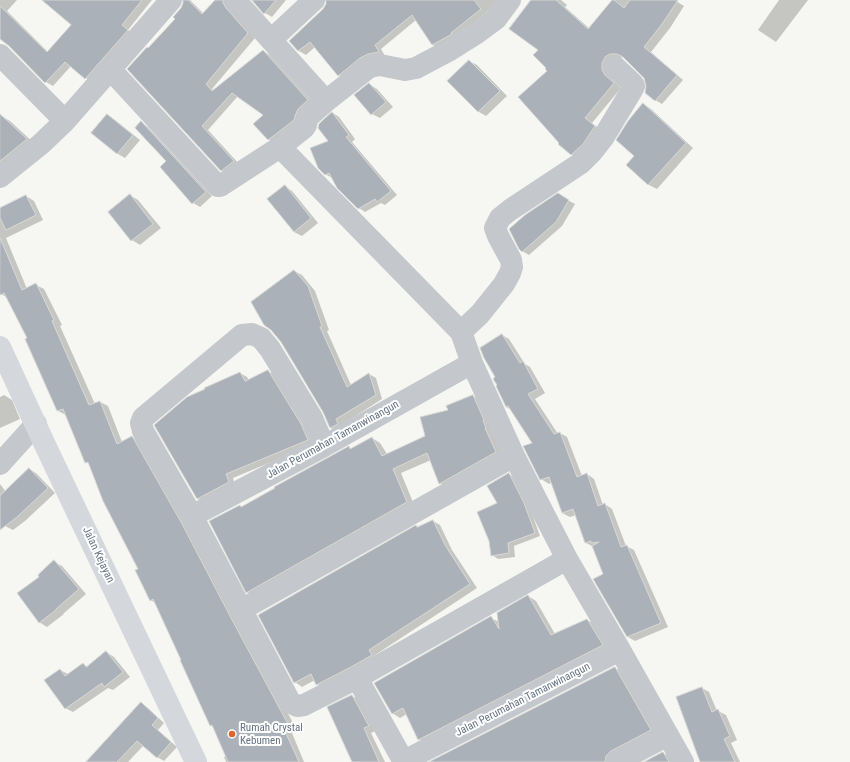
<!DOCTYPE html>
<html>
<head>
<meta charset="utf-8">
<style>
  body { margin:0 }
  canvas { display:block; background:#f6f6f3 }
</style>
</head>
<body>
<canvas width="850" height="762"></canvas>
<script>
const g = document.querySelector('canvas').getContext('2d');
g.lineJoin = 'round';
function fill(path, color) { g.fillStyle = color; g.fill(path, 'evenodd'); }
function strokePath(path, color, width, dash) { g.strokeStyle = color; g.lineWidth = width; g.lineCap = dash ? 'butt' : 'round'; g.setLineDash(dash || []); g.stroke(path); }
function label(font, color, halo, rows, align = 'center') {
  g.font = font + ' "Roboto Condensed",sans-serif'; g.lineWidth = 4; g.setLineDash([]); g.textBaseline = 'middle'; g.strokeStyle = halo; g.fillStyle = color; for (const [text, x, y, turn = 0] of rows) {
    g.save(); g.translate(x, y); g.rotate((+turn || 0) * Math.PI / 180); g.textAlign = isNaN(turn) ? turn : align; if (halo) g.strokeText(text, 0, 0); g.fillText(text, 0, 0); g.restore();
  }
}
fill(new Path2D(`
  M 0,0 L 17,0 L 7,11 L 48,52 L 73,25 L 44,0 L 152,0 L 128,30 L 134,35 L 93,82 L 86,78 L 71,66 L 53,86 L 46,82 L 10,45 L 0,38 Z
  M 184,0 L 190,0 L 204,14 L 217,0 L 230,0 L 255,38 L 212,89 L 214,91 L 263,51 L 270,55 L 314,104 L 275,143 L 268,139 L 264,115 L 238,96 L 208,130 L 240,165 L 228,174 L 221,170 L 148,49 L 176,19 L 181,9 Z
  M 253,0 L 286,0 L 272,17 L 265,13 Z
  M 327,0 L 500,0 L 486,13 L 440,49 L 433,45 L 416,20 L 381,49 L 385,56 L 346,79 L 339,75 L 315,47 L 306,55 L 299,51 L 290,41 L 323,10 L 327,4 Z
  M 533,0 L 561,0 L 567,5 L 565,7 L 590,29 L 613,0 L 674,0 L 684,6 L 670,28 L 651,52 L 683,80 L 662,104 L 655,100 L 648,86 L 645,78 L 625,57 L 618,58 L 609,75 L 613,80 L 621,88 L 592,123 L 602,131 L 579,158 L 571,154 L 560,143 L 549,71 L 539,50 Z
  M 779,0 L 808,0 L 776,42 L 758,30 Z
  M 469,61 L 477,65 L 507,96 L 486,116 L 479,112 L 449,81 Z
  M 369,84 L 377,89 L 393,107 L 380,118 L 372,114 Z
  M 643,104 L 651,109 L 693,148 L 657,189 L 649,185 L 627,165 L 636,156 Z
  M 333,113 L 339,117 L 355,139 L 352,142 L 397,195 L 385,205 L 381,203 L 365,212 L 359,208 L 332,178 L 325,174 Z
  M 107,115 L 115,120 L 140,140 L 125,158 L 118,154 L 92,133 Z
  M 1,116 L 10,121 L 35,144 L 0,173 L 0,117 Z
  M 141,123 L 148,127 L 212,196 L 200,207 L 193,203 L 168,161 Z
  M 285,186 L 292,191 L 318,223 L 302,236 L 294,232 Z
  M 558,195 L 575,204 L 562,226 L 529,255 L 522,251 Z
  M 26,196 L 34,201 L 43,220 L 6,238 L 27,289 L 36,285 L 44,289 L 62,325 L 60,326 L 95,404 L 100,402 L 108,406 L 122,442 L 132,437 L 140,442 L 297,730 L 292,733 L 304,762 L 226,762 L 224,757 L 227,756 L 214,728 L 210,725 L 182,660 L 155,603 L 151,600 L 139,569 L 91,466 L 86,462 L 66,415 L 58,411 L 28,339 L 8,298 L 1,294 L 0,292 L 0,209 Z
  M 131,196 L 138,200 L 161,228 L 140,245 L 132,240 L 110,212 Z
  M 294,271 L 302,275 L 315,291 L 329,330 L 327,331 L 351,385 L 369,374 L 376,378 L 382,399 L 343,424 L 338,432 L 331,428 Z
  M 502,335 L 509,339 L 525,364 L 530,367 L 545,393 L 535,399 L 558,434 L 560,433 L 567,437 L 582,476 L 587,474 L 594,479 L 603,505 L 605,504 L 612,509 L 626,546 L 634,550 L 668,627 L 635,641 L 628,637 L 595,580 L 604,575 L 594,547 L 586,543 L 576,515 L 570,517 L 562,513 L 552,482 L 549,484 L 541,479 L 533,444 L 512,410 L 506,407 L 496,378 Z
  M 268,371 L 275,375 L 314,444 L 233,478 L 235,486 L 205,503 L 198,499 L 240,373 L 247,377 L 249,380 Z
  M 4,395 L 12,400 L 20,419 L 0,428 L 0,397 Z
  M 473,396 L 481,401 L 504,457 L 449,488 L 440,483 L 431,460 L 401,473 L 415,507 L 256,597 L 247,592 L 239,506 L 242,507 L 349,447 L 352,449 L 372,438 L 380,443 L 387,454 L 426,436 L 449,410 Z
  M 30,469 L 37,474 L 55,493 L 25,521 L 13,530 L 5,526 L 0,519 L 0,484 L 6,492 Z
  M 509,474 L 515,478 L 530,508 L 540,536 L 514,546 L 515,557 L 498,559 L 492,555 Z
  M 433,521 L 440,525 L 452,550 L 477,588 L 325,688 L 317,684 L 315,680 L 302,687 L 295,682 L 416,527 L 418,528 Z
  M 54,562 L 62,566 L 86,594 L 63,614 L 64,614 L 47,627 L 39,622 L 41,577 Z
  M 528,596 L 536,601 L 555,634 L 587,620 L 595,624 L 610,649 L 427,743 L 419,739 L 407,714 L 400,718 L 392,713 L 491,618 L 499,622 Z
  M 106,652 L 114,657 L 130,677 L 113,690 L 108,688 L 73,712 L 65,708 L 60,670 L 68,674 L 83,664 L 88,667 Z
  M 615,668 L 623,672 L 658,734 L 613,762 L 432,762 Z
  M 702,688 L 709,692 L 717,711 L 718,711 L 726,715 L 737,740 L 731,743 L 740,762 L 701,762 Z
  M 352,696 L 360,700 L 377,730 L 371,733 L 385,762 L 353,762 Z
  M 141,704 L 148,708 L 164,723 L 158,730 L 177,747 L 164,761 L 157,757 L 144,745 L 128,762 L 101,762 Z
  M 663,753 L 671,757 L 673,762 L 646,762 Z`), '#0003');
const building = new Path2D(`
  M 42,0 L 142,0 L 122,25 L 128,30 L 85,79 L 65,62 L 45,83 L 9,46 L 0,39 L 0,6 L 47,52 L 71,25 Z
  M 183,0 L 188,0 L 202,14 L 215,0 L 223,0 L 223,3 L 226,8 L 248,33 L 206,84 L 212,91 L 263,50 L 308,100 L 298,109 L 295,116 L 294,120 L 268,140 L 253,124 L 263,115 L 232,93 L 202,126 L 234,161 L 221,171 L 127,69 L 147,47 L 148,48 L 175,19 L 173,17 L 181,8 L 183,3 Z
  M 252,0 L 276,0 L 264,14 Z
  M 326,0 L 474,0 L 481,9 L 451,33 L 452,34 L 432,45 L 412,15 L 375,45 L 379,52 L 368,54 L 360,58 L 338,76 L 310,42 L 298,51 L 289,41 L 323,9 L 326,4 Z
  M 531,0 L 556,0 L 588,29 L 612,0 L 614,0 L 624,8 L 630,0 L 678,0 L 662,24 L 644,47 L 677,75 L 655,101 L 645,93 L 646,86 L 644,78 L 623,57 L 617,54 L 610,54 L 605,57 L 602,63 L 602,70 L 605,75 L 614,83 L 585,118 L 595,126 L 583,144 L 571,155 L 558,144 L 559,143 L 518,97 L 547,71 L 545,69 L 546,68 L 533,55 L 538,50 L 509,29 Z
  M 469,60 L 500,91 L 478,112 L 447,81 Z
  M 369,83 L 386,102 L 371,115 L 354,95 Z
  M 643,103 L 686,143 L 648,185 L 626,165 L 634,156 L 616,140 L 628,121 Z
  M 332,112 L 349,135 L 346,137 L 391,191 L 377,202 L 375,199 L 358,209 L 337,188 L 329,173 L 325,175 L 318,168 L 310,148 L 328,141 L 318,128 L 319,124 Z
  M 0,114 L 27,139 L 0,161 Z
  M 107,114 L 133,135 L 117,154 L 91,133 Z
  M 141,121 L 206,192 L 192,204 L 160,167 L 166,161 L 135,128 Z
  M 285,185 L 311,218 L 294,232 L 267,199 Z
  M 558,193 L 569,200 L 556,222 L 522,252 L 519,249 L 509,229 L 525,215 Z
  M 130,194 L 153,224 L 131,241 L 108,212 Z
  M 26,195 L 36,215 L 6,230 L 0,218 L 0,208 Z
  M 0,238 L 22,290 L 36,283 L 54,320 L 52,321 L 89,405 L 100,401 L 117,444 L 132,436 L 181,522 L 230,616 L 289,726 L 284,729 L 299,762 L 228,762 L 212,725 L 210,726 L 180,660 L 181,660 L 153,599 L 150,601 L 135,570 L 138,569 L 103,501 L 88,462 L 85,463 L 63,409 L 57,411 L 25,339 L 27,338 L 4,293 L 0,295 Z
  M 294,270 L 308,286 L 322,326 L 320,327 L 347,387 L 369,373 L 376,395 L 336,419 L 338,424 L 330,428 L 323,412 L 281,342 L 271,330 L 264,325 L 251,302 Z
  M 502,334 L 520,363 L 523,361 L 538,389 L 528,394 L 554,434 L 560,432 L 577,477 L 587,473 L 598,506 L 605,503 L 621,547 L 627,545 L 661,623 L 627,637 L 593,579 L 603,574 L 592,546 L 599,542 L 591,543 L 591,541 L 585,543 L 573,509 L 562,513 L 549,477 L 540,480 L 523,446 L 532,443 L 508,406 L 506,407 L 496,386 L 497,385 L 493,379 L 495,377 L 484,358 L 480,348 Z
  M 268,370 L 301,424 L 308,440 L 226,474 L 229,482 L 197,499 L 154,425 L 187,397 L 205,389 L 204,388 L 240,372 L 245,381 Z
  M 473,395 L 484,420 L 483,420 L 486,428 L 485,428 L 496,452 L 439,484 L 427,453 L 393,469 L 407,502 L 246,593 L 209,521 L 240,505 L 241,507 L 275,488 L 274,487 L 349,446 L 350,449 L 372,437 L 382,456 L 425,436 L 420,417 L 448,410 L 446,406 Z
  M 29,468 L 48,488 L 17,517 L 0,530 L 0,496 Z
  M 509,473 L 524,503 L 535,533 L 508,543 L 509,553 L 491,556 L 489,541 L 477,512 L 497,503 L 487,486 Z
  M 433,520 L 445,545 L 470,584 L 369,650 L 372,655 L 351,667 L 316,685 L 311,674 L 294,683 L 258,615 L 416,525 L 417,527 Z
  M 54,560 L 79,589 L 56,609 L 56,610 L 39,623 L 17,593 L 39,577 L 38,575 Z
  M 528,595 L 551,635 L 587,619 L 603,645 L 418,740 L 403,708 L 392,714 L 374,683 L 491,616 L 499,629 L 497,613 Z
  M 106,651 L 123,672 L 104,687 L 102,683 L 65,709 L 44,680 L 60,669 L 65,676 L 83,663 L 86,667 Z
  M 615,667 L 651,730 L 611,751 L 606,756 L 605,762 L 429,762 Z
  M 702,687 L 712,712 L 718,709 L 730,736 L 724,739 L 735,762 L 700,762 L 676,697 Z
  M 352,695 L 369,726 L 364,728 L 379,762 L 352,762 L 327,707 Z
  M 141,702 L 158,718 L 152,725 L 171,742 L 157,758 L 137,741 L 117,762 L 86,762 Z
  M 663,752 L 669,762 L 644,762 Z`);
fill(building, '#abb1b8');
strokePath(building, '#d8d8d6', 1);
strokePath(new Path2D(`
  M 235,0 L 326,101
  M 271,40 L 314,0
  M 0,55 L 65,121
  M 110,69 L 216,184 L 218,186 L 220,186 L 280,147 L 304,128 L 306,125 L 307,118 L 326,101 L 368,68 L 373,66 L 380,65 L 405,70 L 416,68 L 450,50 L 477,33 L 496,19 L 510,0
  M 280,147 L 461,332 L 472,363 L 514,456 L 567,559 L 620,650 L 683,762
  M 0,177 L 41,144 L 65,121 L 171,0
  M 461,332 L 480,314 L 504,284 L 510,273 L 512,267 L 511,260 L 498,236 L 495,228 L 500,218 L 510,210 L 581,163 L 592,152 L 603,138 L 632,90 L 634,86 L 633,84 L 614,66
  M 324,446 L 312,418 L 270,349 L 261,338 L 252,334 L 242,335 L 143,418 L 141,423 L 143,431 L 192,516 L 290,702 L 297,706 L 304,705 L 357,678 L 404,762
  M 0,464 L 36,424
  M 192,516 L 324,446 L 472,363
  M 241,610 L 514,456
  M 357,678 L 567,559
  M 404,761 L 620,650
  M 617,762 L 668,735`), '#c4c7cb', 22);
strokePath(new Path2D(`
  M 0,347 L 46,447 L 196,762`), '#d4d8dc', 22);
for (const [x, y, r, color] of [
  [232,734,4,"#de662c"]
]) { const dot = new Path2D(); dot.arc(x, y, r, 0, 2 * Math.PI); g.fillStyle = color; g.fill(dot); strokePath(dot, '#fff', 1.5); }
label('11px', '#667383', '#fff', [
  ["Jalan Perumahan Tamanwinangun",333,440,-29],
  ["Jalan Kejayan",98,555,65],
  ["Jalan Perumahan Tamanwinangun",523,700,-27]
]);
label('11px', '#667383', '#fff', [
  ["Rumah Crystal",240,728],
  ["Kebumen",240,741]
], 'left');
</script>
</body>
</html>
